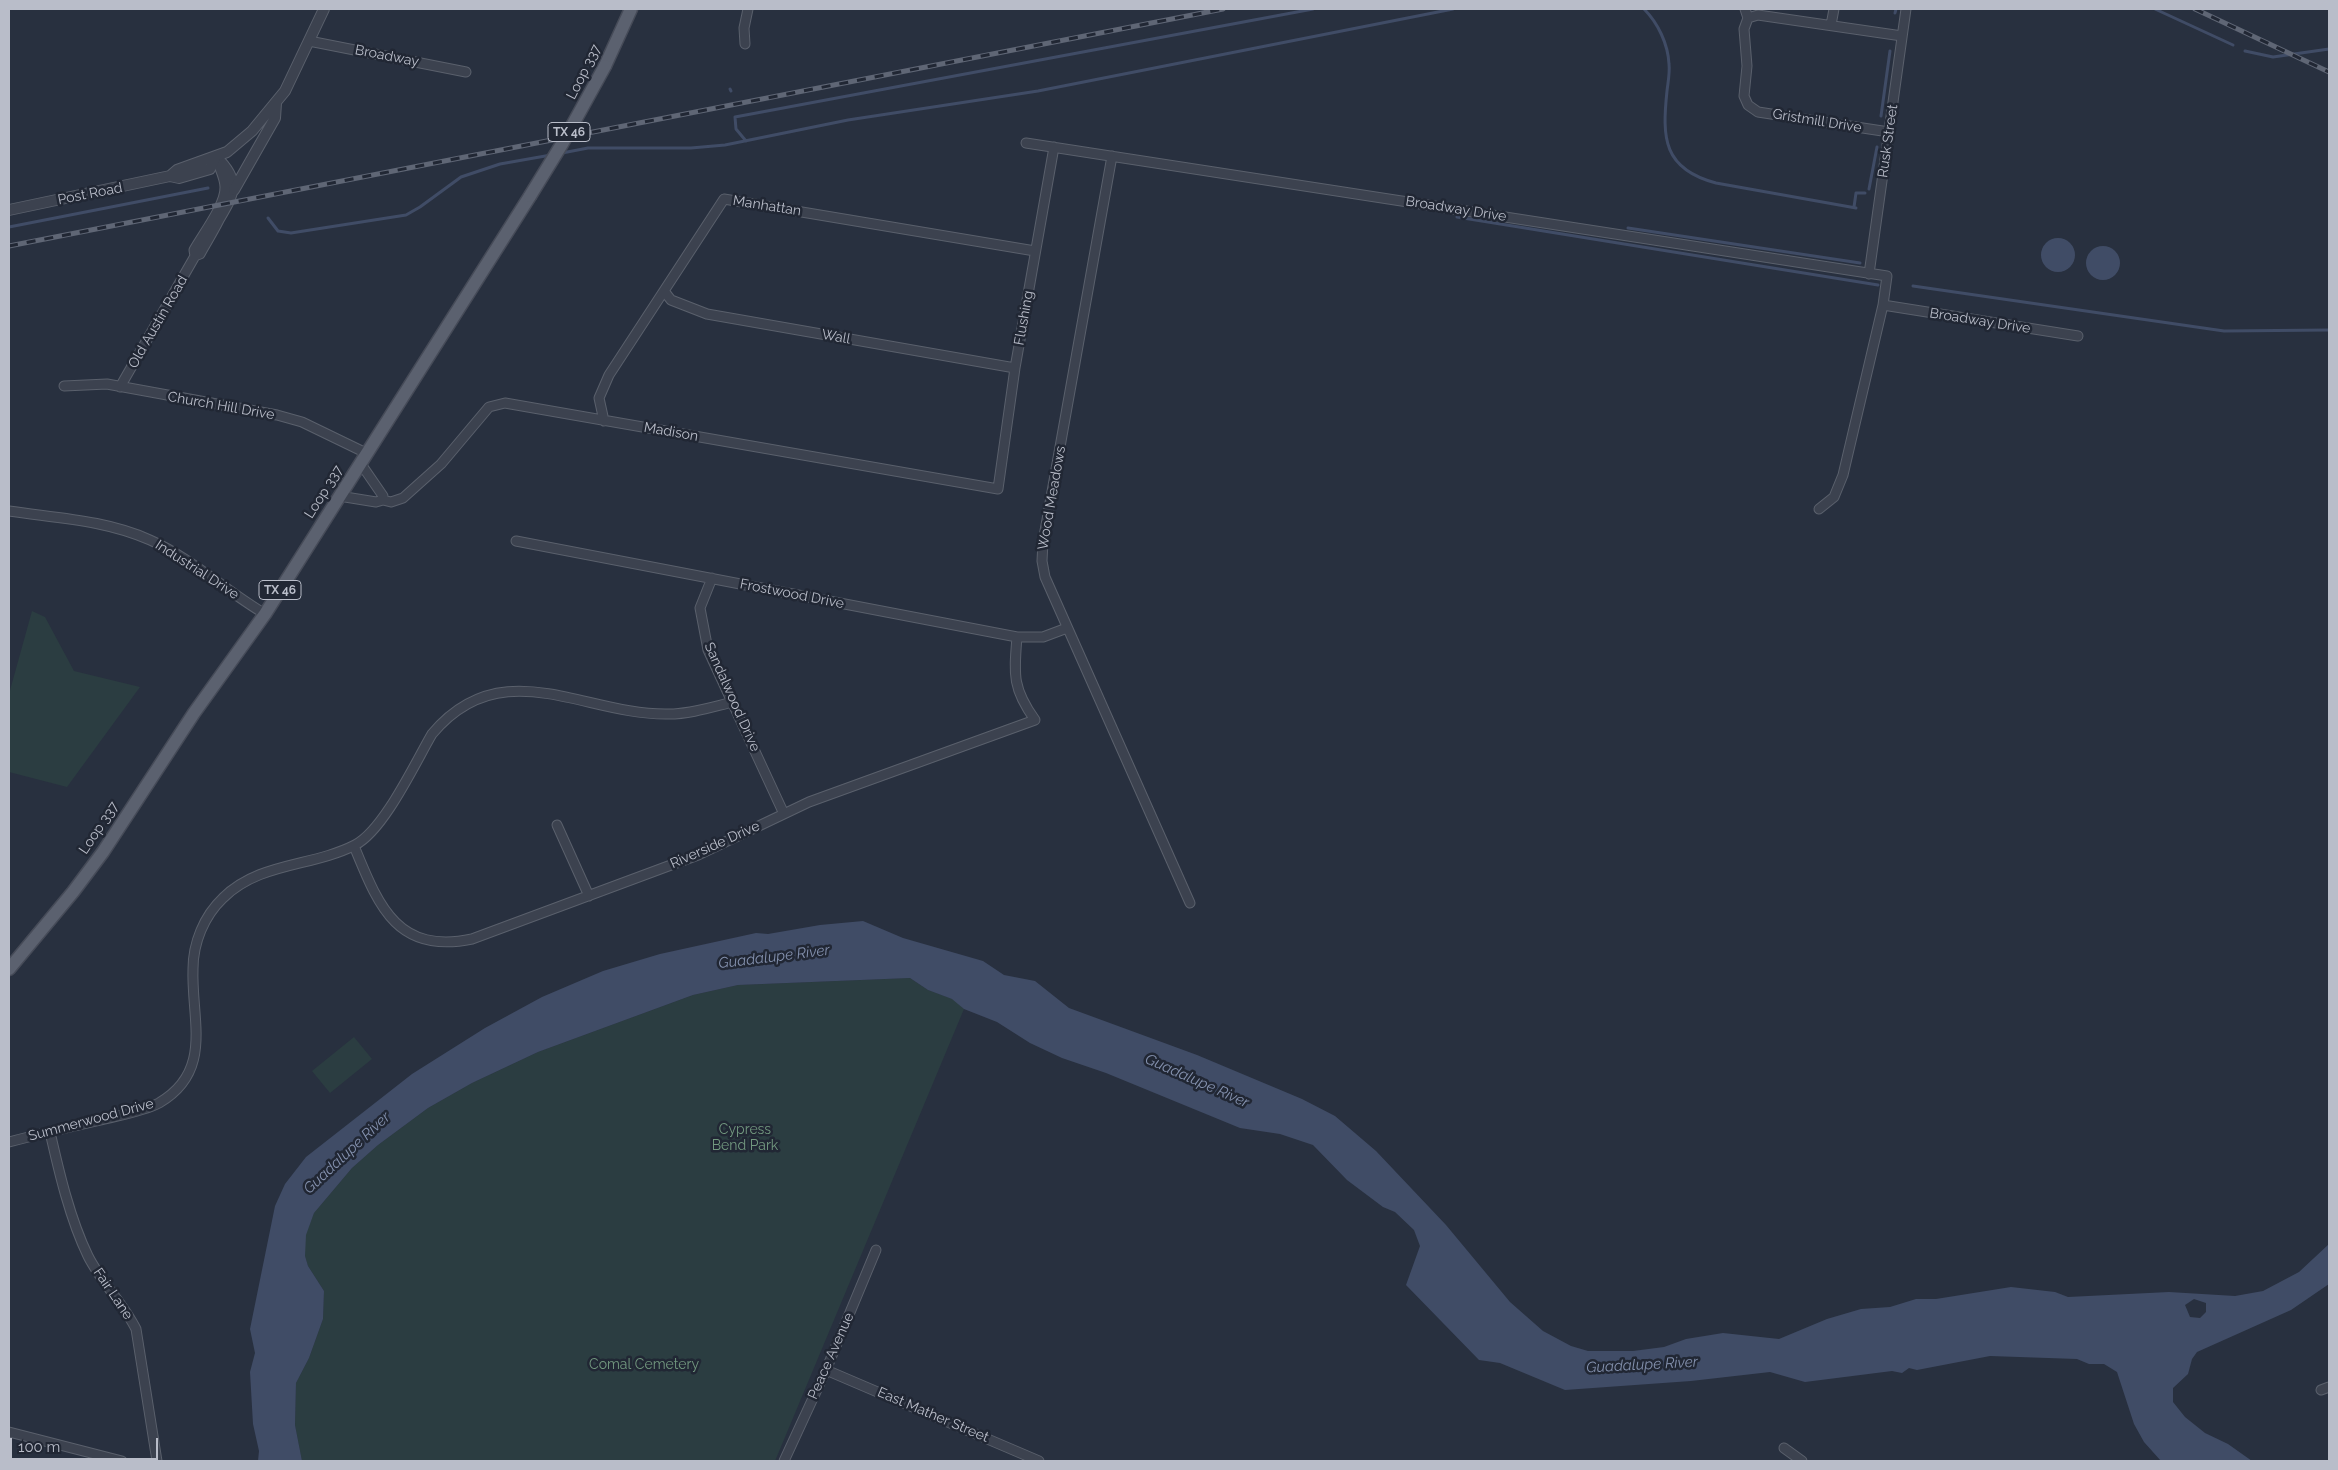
<!DOCTYPE html>
<html>
<head>
<meta charset="utf-8">
<style>
  body { margin:0 }
  #map { position:relative; width:2338px; height:1470px; overflow:hidden; background:#28303f; font-family:Raleway,sans-serif }
  canvas { display:block }
  .frame { position:absolute; inset:0; border:10px solid #b9bdc9; pointer-events:none }
  .scale { position:absolute; left:10px; top:1438px; width:148px; height:22px; box-sizing:border-box; border:2px solid #b9bdc9; border-top:0; padding-left:6px; font-size:15px; line-height:18px; white-space:nowrap; color:#b9bdc9; -webkit-text-stroke:4px #212734; paint-order:stroke }
</style>
</head>
<body>
<div id="map">
<canvas width="2338" height="1470"></canvas>
<div class="frame"></div>
<div class="scale">100 m</div>
</div>
<script>
const g = document.querySelector('canvas').getContext('2d');
g.lineJoin = 'round';
function fill(path, color) { g.fillStyle = color; g.fill(path, 'evenodd'); }
function strokePath(path, color, width, dash) { g.strokeStyle = color; g.lineWidth = width; g.lineCap = dash ? 'butt' : 'round'; g.setLineDash(dash || []); g.stroke(path); }
function label(font, color, halo, rows, align = 'center') {
  g.font = font + ' Raleway,sans-serif'; g.lineWidth = 5; g.setLineDash([]); g.textBaseline = 'middle'; g.strokeStyle = halo; g.fillStyle = color; for (const [text, x, y, turn = 0] of rows) {
    g.save(); g.translate(x, y); g.rotate((+turn || 0) * Math.PI / 180); g.textAlign = isNaN(turn) ? turn : align; if (halo) g.strokeText(text, 0, 0); g.fillText(text, 0, 0); g.restore();
  }
}
fill(new Path2D(`
  M 32,611 L 45,617 L 74,671 L 140,687 L 67,787 L 9,772 L 9,694 Z
  M 910,978 L 928,990 L 955,1000 L 964,1009 L 775,1461 L 302,1461 L 295,1425 L 296,1383 L 309,1358 L 323,1319 L 324,1291 L 308,1266 L 305,1257 L 305,1235 L 314,1213 L 352,1168 L 378,1145 L 428,1108 L 472,1083 L 538,1052 L 693,995 L 738,985 Z
  M 354,1037 L 372,1059 L 330,1093 L 312,1071 Z`), '#2b3d41');
fill(new Path2D(`
  M2041 255a17 17 0 1 1 34 0a17 17 0 1 1-34 0Z
  M2086 263a17 17 0 1 1 34 0a17 17 0 1 1-34 0Z
  M 863,921 L 903,938 L 983,961 L 1004,975 L 1035,981 L 1069,1008 L 1197,1055 L 1302,1099 L 1335,1116 L 1376,1151 L 1446,1225 L 1510,1302 L 1543,1331 L 1571,1346 L 1588,1351 L 1633,1351 L 1664,1347 L 1686,1339 L 1723,1333 L 1779,1339 L 1827,1319 L 1861,1309 L 1890,1307 L 1916,1299 L 1936,1299 L 2011,1287 L 2055,1292 L 2068,1297 L 2169,1292 L 2235,1296 L 2263,1291 L 2299,1272 L 2329,1244 L 2329,1284 L 2291,1310 L 2197,1352 L 2192,1359 L 2188,1374 L 2173,1388 L 2173,1402 L 2185,1417 L 2205,1433 L 2228,1444 L 2252,1461 L 2161,1461 L 2144,1442 L 2134,1424 L 2117,1372 L 2104,1364 L 2089,1364 L 2077,1359 L 1990,1356 L 1917,1370 L 1909,1368 L 1902,1373 L 1892,1371 L 1805,1382 L 1770,1372 L 1691,1381 L 1565,1390 L 1500,1363 L 1479,1360 L 1406,1285 L 1420,1246 L 1414,1230 L 1395,1212 L 1383,1207 L 1347,1180 L 1313,1145 L 1280,1134 L 1240,1128 L 1106,1073 L 1062,1058 L 1030,1043 L 997,1022 L 964,1009 L 952,999 L 928,990 L 910,978 L 738,985 L 693,995 L 538,1052 L 472,1083 L 428,1108 L 378,1145 L 352,1168 L 314,1213 L 306,1235 L 305,1256 L 308,1266 L 324,1291 L 323,1319 L 309,1358 L 296,1383 L 295,1425 L 302,1461 L 258,1461 L 259,1451 L 253,1424 L 250,1372 L 255,1353 L 250,1329 L 275,1206 L 285,1184 L 306,1157 L 412,1074 L 485,1028 L 542,997 L 603,971 L 660,954 L 756,933 L 768,934 L 820,925 ZM 2194,1299 L 2206,1303 L 2206,1312 L 2200,1318 L 2190,1317 L 2185,1305 Z`), '#404c66');
strokePath(new Path2D(`
  M 1644,9 C 1658,23 1668,44 1669,64 C 1670,73 1668,82 1667,91 C 1662,138 1663,169 1716,183 L 1856,208
  M 2155,9 L 2233,45
  M 1895,13 L 1896,9
  M 2245,51 L 2273,57 L 2329,49
  M 730,89 L 731,91
  M 1881,116 L 1890,51
  M 746,141 L 736,129 L 735,117 L 1313,9
  M 562,153 L 588,148 L 691,148 L 725,145 L 848,120 L 1038,91 L 1453,9
  M 1869,189 L 1877,147
  M 1854,207 L 1856,193 L 1865,193
  M 1457,217 L 1878,285
  M 268,218 L 278,231 L 291,233 L 406,215 L 420,207 L 461,177 L 500,164 L 551,155
  M 9,227 L 208,188
  M 1628,228 L 1860,263
  M 1913,286 L 2224,331 L 2329,330`), '#404c66', 3);
const minor = new Path2D(`
  M 1745,9 L 1748,18 L 1744,29 L 1747,66 L 1744,96 L 1748,105 L 1758,112 L 1889,132
  M 1748,18 L 1758,15 L 1902,36
  M 1831,25 L 1834,9
  M 309,41 L 466,72
  M 745,44 L 744,28 L 748,9
  M 1026,143 L 1887,276 L 1883,305 L 1843,475 L 1834,497 L 1819,509
  M 1112,156 L 1043,542 L 1042,561 L 1045,577 L 1190,903
  M 195,256 L 194,250 C 203,234 226,204 225,187 C 225,177 218,166 216,156
  M 1869,274 L 1906,9
  M 664,291 L 671,300 L 707,314 L 1015,368
  M 1883,305 L 2078,336
  M 64,386 L 107,384 L 277,415 L 302,422 L 366,453
  M 120,387 L 195,256 L 200,254 C 206,243 213,232 219,220 C 235,193 242,181 216,156
  M 604,421 L 599,398 L 609,375 L 724,199 L 1035,251
  M 361,464 L 383,496 L 383,500
  M 339,496 L 376,502 L 383,500 L 391,502 L 403,498 L 441,464 L 489,407 L 505,403 L 998,489 L 1015,368 L 1054,147
  M 9,511 C 56,518 106,520 150,540 C 191,558 226,591 265,614
  M 516,541 L 1017,637 L 1043,637 L 1067,628
  M 712,578 L 700,608 L 708,650 L 784,814
  M 557,825 L 589,896
  M 354,846 C 378,904 396,955 472,939 L 698,855 L 809,802 L 1035,720 C 1012,688 1014,674 1017,637
  M 50,1132 C 59,1172 70,1219 88,1256 C 101,1282 123,1303 136,1329 L 157,1461
  M 9,1142 C 39,1134 70,1127 101,1120 C 120,1115 142,1112 159,1103 C 214,1071 191,1019 193,969 C 193,943 204,916 223,898 C 259,862 312,867 355,845 C 384,830 415,763 432,734 C 502,650 585,716 669,714 C 690,714 712,707 733,702
  M 826,1370 L 1039,1461
  M 2321,1390 L 2329,1387
  M 9,1432 L 122,1461
  M 1784,1448 L 1802,1461
  M 784,1461 L 826,1370 L 876,1250`);
const tertiary = new Path2D(`
  M 170,176 L 177,170 L 227,152 L 252,131 L 285,91 L 324,9
  M 234,190 L 275,118 L 276,103
  M 9,210 L 170,176 L 179,178 L 210,169 L 216,156`);
const primary = new Path2D(`
  M 605,66 L 631,9
  M 9,969 L 73,892 L 103,852 L 194,713 L 265,614 L 530,196`);
strokePath(minor, '#5a606c', 11);
strokePath(tertiary, '#5a606c', 12);
strokePath(primary, '#464b58', 15);
strokePath(minor, '#3c424f', 9);
strokePath(tertiary, '#3c424f', 10);
strokePath(primary, '#5b616f', 12);
const rail = new Path2D(`
  M 2195,9 L 2329,72
  M 9,246 L 1223,9`);
strokePath(rail, '#5f6675', 5);
strokePath(rail, '#212734', 3, [9]);
const primaryBridge = new Path2D(`
  M 530,196 L 562,144 L 605,66`);
strokePath(primaryBridge, '#464b58', 15, []);
strokePath(primaryBridge, '#5b616f', 12);
for (const [x, y, w] of [
  [569,132,42],
  [280,590,42]
]) { const box = new Path2D(); box.roundRect(x - w / 2, y - 9.5, w, 19, 4); g.fillStyle = '#212734'; g.fill(box); strokePath(box, '#b9bdc9', 1); }
label('bold 12px', '#b9bdc9', null, [
  ["TX 46",569,132],
  ["TX 46",280,590]
]);
label('14px', '#b9bdc9', '#212734', [
  ["Broadway",387,56,11],
  ["Loop 337",584,72,-63],
  ["Gristmill Drive",1817,121,9],
  ["Rusk Street",1888,141,-82],
  ["Post Road",90,194,-11],
  ["Manhattan",767,206,9],
  ["Broadway Drive",1456,209,9],
  ["Flushing",1024,318,-80],
  ["Broadway Drive",1980,321,9],
  ["Old Austin Road",158,322,-60],
  ["Wall",836,337,10],
  ["Church Hill Drive",221,406,10],
  ["Madison",671,432,10],
  ["Loop 337",324,492,-58],
  ["Wood Meadows",1052,498,-80],
  ["Industrial Drive",197,570,33],
  ["Frostwood Drive",792,594,11],
  ["Sandalwood Drive",732,697,66],
  ["Loop 337",99,828,-56],
  ["Riverside Drive",715,845,-24],
  ["Summerwood Drive",91,1120,-15],
  ["Fair Lane",113,1294,56],
  ["Peace Avenue",831,1356,-66],
  ["East Mather Street",933,1415,23]
]);
label('14px', '#72987f', '#212734', [
  ["Cypress",745,1130],
  ["Bend Park",745,1146],
  ["Comal Cemetery",644,1365]
]);
label('italic 15px', '#8491ae', '#212734', [
  ["Guadalupe River",774,957,-7],
  ["Guadalupe River",1197,1081,24],
  ["Guadalupe River",347,1153,-43],
  ["Guadalupe River",1642,1365,-3]
]);
</script>
</body>
</html>
